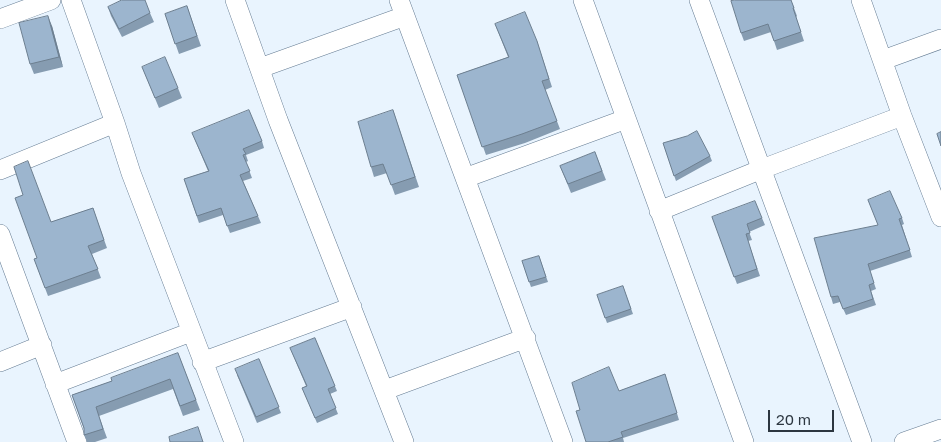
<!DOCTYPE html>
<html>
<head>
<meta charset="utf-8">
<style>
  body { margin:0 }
  #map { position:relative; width:941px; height:442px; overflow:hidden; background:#e9f4fe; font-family:"Golos Text",sans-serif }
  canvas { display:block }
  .scale { position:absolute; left:768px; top:410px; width:66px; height:22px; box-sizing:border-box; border:2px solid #2c3640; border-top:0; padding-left:6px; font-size:15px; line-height:18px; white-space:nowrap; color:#2c3640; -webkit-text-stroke:4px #e9f4fe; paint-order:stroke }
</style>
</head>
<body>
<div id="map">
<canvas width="941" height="442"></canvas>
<div class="scale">20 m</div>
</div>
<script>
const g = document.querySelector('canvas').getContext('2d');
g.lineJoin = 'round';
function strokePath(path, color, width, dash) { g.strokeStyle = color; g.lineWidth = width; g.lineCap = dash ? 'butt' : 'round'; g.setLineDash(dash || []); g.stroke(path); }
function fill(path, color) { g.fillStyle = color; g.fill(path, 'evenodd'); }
const street = new Path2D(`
  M 71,0 L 115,123 L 131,173 L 234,442
  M 235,0 L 278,120 L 404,442
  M 399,0 L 563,442
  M 583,0 L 744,442
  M 699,0 L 862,442
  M 861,0 L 902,116 L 941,217
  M 0,19 L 51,0
  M 883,60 L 941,39
  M 260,68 L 405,16
  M 0,170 L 115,123
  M 465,178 L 626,119
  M 659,211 L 762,169 L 902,116
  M 0,234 L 77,442
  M 0,362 L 42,345
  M 202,362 L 352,307
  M 55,384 L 191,332
  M 385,390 L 526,338
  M 904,442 L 941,429`);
strokePath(street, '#657c93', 20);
strokePath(street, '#fff', 19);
fill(new Path2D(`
  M 791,0 L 797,16 L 796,17 L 804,41 L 777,50 L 771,32 L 744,41 L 741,33 Z
  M 187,6 L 201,46 L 179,54 L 165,14 Z
  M 108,7 L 150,13 L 154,22 L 122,37 L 111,16 Z
  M 495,24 L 537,41 L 552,87 L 545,90 L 560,129 L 525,143 L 486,155 L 457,75 L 508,57 Z
  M 52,26 L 63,67 L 34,74 L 30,64 Z
  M 142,67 L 178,88 L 182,98 L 159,108 Z
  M 393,110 L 419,187 L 395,195 L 387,173 L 374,177 L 371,167 Z
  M 192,133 L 262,141 L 264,148 L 246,155 L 248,161 L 246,162 L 252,178 L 243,181 L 261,223 L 230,233 L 223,215 L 199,223 L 184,179 L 208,171 Z
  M 663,143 L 710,156 L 712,161 L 676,181 Z
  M 595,152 L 606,180 L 571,193 L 560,166 Z
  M 23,195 L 51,222 L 93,208 L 107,248 L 92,254 L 101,278 L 48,296 L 34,259 L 37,258 Z
  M 868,200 L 902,218 L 904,224 L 902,225 L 912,257 L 870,271 L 876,289 L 871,291 L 876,305 L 846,315 L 840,302 L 833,304 L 831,297 L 878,225 Z
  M 712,217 L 762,218 L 765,225 L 749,232 L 752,240 L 748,241 L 760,276 L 737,284 Z
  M 539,256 L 548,282 L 531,287 L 522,261 Z
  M 623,286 L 633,314 L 607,323 L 597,295 Z
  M 315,338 L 337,391 L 330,394 L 338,414 L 317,423 L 302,388 L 306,386 L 290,348 Z
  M 178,353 L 200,410 L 183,416 L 173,389 L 99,416 L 107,438 L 95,442 L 87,442 L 84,435 L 84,429 L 72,395 L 112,381 Z
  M 259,359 L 281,413 L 257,423 L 237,375 Z
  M 665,374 L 679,420 L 623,438 L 624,442 L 586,442 L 619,391 Z`), '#869cb1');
fill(new Path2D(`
  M 48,16 L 52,26 L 63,67 L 59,57 Z`), '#6d7f90');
const building = new Path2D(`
  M 122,0 L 145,0 L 150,13 L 119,29 L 108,7 Z
  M 735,0 L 791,0 L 794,8 L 793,8 L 801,32 L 774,41 L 768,24 L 741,33 L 731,1 Z
  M 187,6 L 197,36 L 175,44 L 165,14 Z
  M 525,12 L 537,41 L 549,79 L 542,81 L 557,121 L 522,134 L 482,147 L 457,75 L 509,57 L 495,24 Z
  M 48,16 L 59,57 L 30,64 L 19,23 Z
  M 165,57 L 178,88 L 155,98 L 142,67 Z
  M 249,110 L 262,141 L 243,149 L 246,154 L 243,155 L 250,171 L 240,175 L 258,216 L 227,226 L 221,208 L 197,216 L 184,179 L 209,171 L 192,133 Z
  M 393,110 L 415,177 L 391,185 L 383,164 L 371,167 L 358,122 Z
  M 697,131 L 710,156 L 674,176 L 663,143 L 687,136 Z
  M 941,132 L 941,146 L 937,134 Z
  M 595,152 L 602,171 L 568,184 L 560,166 Z
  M 28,161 L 51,222 L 93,208 L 104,240 L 88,246 L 98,269 L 45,288 L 34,259 L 37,258 L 15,198 L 23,195 L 14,167 Z
  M 890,191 L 902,218 L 899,219 L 910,250 L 868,264 L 874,283 L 869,285 L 873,299 L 843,309 L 838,296 L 831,297 L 814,238 L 878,225 L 868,200 Z
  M 755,201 L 762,218 L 747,224 L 750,233 L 746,234 L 757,269 L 734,277 L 712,217 Z
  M 539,256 L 546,277 L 529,282 L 522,261 Z
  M 623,286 L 631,309 L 605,318 L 597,295 Z
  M 315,338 L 335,386 L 328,389 L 336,408 L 315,418 L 302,388 L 307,386 L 290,348 Z
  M 178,353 L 196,400 L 180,406 L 170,379 L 96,407 L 103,429 L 84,435 L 84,428 L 72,395 L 112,381 L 111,378 Z
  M 259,359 L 279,407 L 256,417 L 235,369 Z
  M 609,367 L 619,391 L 665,374 L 677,413 L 621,432 L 623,437 L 608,442 L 586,442 L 576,411 L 580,410 L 572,383 Z
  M 198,427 L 203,442 L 170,442 L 169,437 Z`);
fill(building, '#9cb5ce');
strokePath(building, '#6d7f90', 1);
</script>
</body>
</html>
